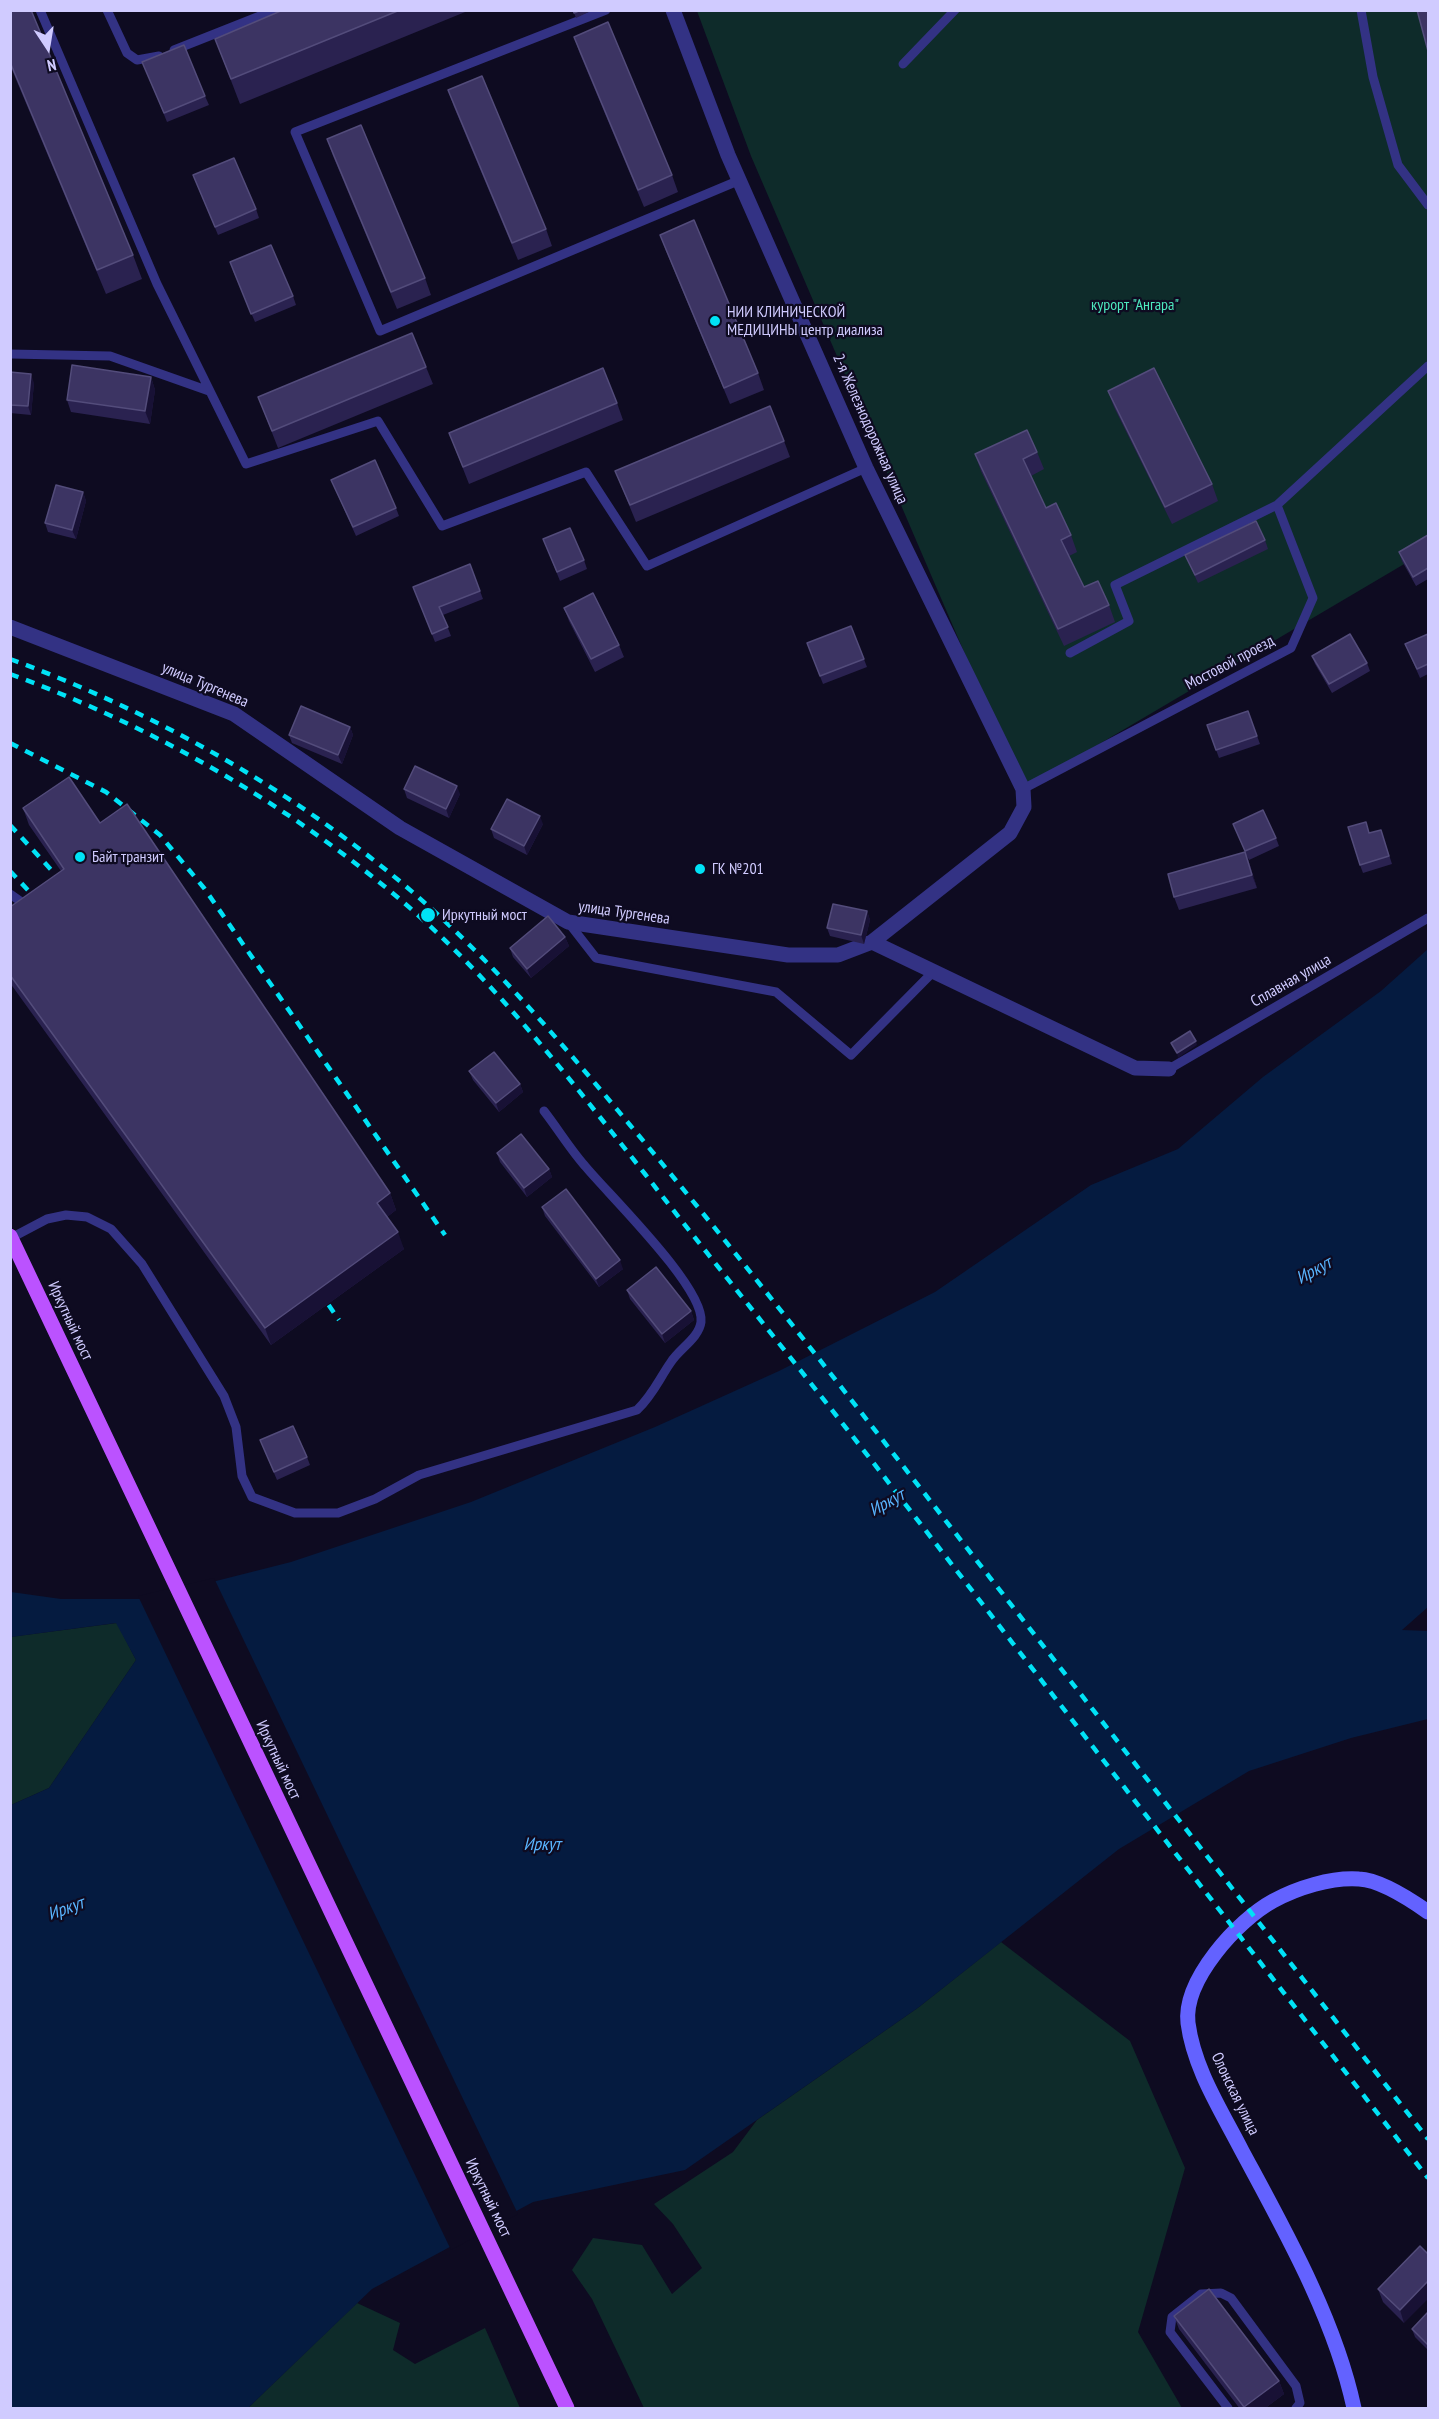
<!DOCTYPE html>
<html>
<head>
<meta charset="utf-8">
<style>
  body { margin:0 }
  #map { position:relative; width:1439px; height:2419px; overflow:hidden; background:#0e0b21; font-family:"PT Sans Narrow",sans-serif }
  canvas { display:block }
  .frame { position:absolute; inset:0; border:12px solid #d0cbff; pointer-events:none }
  .north { position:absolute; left:18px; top:18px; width:60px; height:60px; -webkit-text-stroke:4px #0e0b21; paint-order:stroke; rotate:168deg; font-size:16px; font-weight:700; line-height:24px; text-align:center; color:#d0cbff }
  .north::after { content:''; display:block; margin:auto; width:21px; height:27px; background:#d0cbff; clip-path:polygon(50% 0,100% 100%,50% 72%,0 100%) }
</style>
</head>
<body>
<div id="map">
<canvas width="1439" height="2419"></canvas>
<div class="frame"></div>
<div class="north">N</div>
</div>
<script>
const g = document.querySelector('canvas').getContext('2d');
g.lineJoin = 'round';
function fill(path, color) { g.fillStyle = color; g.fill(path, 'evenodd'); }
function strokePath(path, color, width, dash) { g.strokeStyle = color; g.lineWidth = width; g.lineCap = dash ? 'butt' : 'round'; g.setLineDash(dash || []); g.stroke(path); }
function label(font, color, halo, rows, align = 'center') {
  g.font = font + ' "PT Sans Narrow",sans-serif'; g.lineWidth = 4.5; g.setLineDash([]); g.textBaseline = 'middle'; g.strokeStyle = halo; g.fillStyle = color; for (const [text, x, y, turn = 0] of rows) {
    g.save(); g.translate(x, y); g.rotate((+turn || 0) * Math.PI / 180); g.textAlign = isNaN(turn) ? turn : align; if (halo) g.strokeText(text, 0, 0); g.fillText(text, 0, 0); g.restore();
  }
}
fill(new Path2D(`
  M 697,11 L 1428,11 L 1428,550 L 1023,789 L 751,156 Z
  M 117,1623 L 136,1660 L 49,1788 L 11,1805 L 10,1637 Z
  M 1001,1942 L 1130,2041 L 1185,2168 L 1138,2332 L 1182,2408 L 644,2408 L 592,2299 L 572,2270 L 593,2238 L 642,2245 L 672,2294 L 702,2268 L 673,2224 L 654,2204 L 733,2152 L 757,2120 L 919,2007 Z
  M 357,2303 L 400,2323 L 393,2350 L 415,2364 L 485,2328 L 520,2408 L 248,2408 Z`), '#0e2b2a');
fill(new Path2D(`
  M 1428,949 L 1428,1607 L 1402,1630 L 1428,1631 L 1428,1719 L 1351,1738 L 1249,1771 L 1119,1849 L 919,2007 L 685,2170 L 533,2202 L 372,2289 L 248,2408 L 11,2408 L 11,1805 L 49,1788 L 136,1660 L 116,1623 L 11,1637 L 11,1592 L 61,1599 L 145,1599 L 291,1562 L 471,1502 L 655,1427 L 779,1371 L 935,1292 L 1091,1185 L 1178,1149 L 1263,1077 L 1381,991 Z`), '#051b40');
fill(new Path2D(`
  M 214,1578 L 518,2214 L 451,2250 L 138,1596 Z`), '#0e0b21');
strokePath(new Path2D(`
  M 40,10 L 157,284 L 246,464 L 378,421 L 442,526 L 586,472 L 647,566 L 866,468
  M 107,10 L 127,53 L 137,60 L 159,56
  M 606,10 L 295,132 L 380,331 L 740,180
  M 1361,10 L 1373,77 L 1398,165 L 1428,205
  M 174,50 L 275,10
  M 903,64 L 955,10
  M 10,354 L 110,356 L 209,391
  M 1070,653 L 1129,621 L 1115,585 L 1277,505
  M 1023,789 L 1291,648 L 1313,598 L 1277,505 L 1428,366
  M 10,894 L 20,901
  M 568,922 L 596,958 L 776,992 L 851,1055 L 935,970
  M 1169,1069 L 1428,918
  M 11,1238 L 47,1219 L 66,1215 L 87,1217 L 111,1229 L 142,1264 L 224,1396 L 236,1427 L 242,1476 L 252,1497 L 295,1513 L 338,1513 L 375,1499 L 419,1475 L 637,1410 C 653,1395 659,1379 671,1362 C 679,1349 699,1338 701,1322 C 705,1288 609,1195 585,1166 C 570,1149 558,1129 544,1111
  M 1228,2408 L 1170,2332 L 1172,2317 L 1201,2294 L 1221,2293 L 1231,2298 L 1296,2386 L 1300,2403 L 1296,2408`), '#333284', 9);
strokePath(new Path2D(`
  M 10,627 L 234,714 L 400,828 L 568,922 L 788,955 L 838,955 L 872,942 L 1010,833 L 1024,807 L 1023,789 L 866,468 L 728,155 L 673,10
  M 872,942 L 1135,1068 L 1169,1069`), '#333284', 15);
strokePath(new Path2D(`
  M 1354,2408 C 1335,2319 1285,2231 1242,2151 C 1221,2110 1194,2069 1188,2023 C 1183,1980 1238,1920 1273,1901 C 1297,1888 1331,1877 1359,1879 C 1381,1880 1411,1900 1428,1912`), '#6362ff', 15);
strokePath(new Path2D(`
  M 10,1236 L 567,2408`), '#bb52ff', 15);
strokePath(new Path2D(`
  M 10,659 C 146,709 279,782 391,874 C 483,949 559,1040 635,1131 C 733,1248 827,1369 921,1489 C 1090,1706 1259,1923 1428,2139
  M 10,674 C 144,723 274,796 384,886 C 486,969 564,1072 645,1174 C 729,1282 816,1388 899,1496 C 1075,1724 1251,1951 1428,2178
  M 10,743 L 106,792 L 160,835 L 204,888 L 445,1235
  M 10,825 L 67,887
  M 10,871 L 41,904
  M 319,1291 L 339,1320`), '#00e2f6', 4.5, [9, 8]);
fill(new Path2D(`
  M 10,10 L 133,255 L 142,279 L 106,294 L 10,65 Z
  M 283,10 L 470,10 L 240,104 L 215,39 Z
  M 573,10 L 593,10 L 576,18 Z
  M 574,37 L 672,175 L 678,192 L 644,207 L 580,54 Z
  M 146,70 L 205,96 L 209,105 L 167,122 Z
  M 448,90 L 546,229 L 552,246 L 518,260 L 454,107 Z
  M 327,139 L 425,278 L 431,295 L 397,309 L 333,156 Z
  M 193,175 L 256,209 L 259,218 L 218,235 Z
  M 660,235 L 758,373 L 764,390 L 730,404 L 666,251 Z
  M 233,271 L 293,296 L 296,305 L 255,322 Z
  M 426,367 L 433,384 L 278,448 L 258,397 Z
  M 10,372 L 34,383 L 31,415 L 10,413 Z
  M 151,377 L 155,390 L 150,424 L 71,412 L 67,400 Z
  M 1108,391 L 1212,484 L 1218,501 L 1172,524 L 1114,407 Z
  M 617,403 L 623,420 L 469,484 L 449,433 Z
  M 784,441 L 790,457 L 636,522 L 615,471 Z
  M 1037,452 L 1044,469 L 1031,476 L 1046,508 L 1071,535 L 1077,552 L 1069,556 L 1084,587 L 1109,605 L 1115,622 L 1064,646 L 981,471 L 975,454 Z
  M 331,480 L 396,508 L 399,516 L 356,536 Z
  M 83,492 L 86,501 L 76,539 L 48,532 L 45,523 Z
  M 1428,535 L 1428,579 L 1416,586 L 1402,561 L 1399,552 Z
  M 543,539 L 584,560 L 587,569 L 560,581 Z
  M 1265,540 L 1268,549 L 1198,583 L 1185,555 Z
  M 470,564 L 483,599 L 443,615 L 451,636 L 435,642 L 413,587 Z
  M 564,608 L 619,645 L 624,657 L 595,672 L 569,621 Z
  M 851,626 L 867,667 L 823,684 L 807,643 Z
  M 1428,634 L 1428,674 L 1420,678 L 1405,644 Z
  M 1312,656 L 1367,663 L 1370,671 L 1332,693 L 1315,664 Z
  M 1248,711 L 1260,744 L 1219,758 L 1207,725 Z
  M 350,727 L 353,735 L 342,764 L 292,743 L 289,735 Z
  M 404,789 L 460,794 L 449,818 L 407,798 Z
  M 23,808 L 100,823 L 390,1193 L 396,1210 L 387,1217 L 404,1249 L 271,1345 L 10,983 L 10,907 L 61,871 L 29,825 Z
  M 543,824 L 527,855 L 494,838 L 491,829 Z
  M 1233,824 L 1276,838 L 1279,846 L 1249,860 L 1247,856 L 1257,888 L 1179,910 L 1174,897 L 1245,852 Z
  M 1381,830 L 1392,864 L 1363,873 L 1360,865 L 1370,833 Z
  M 867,911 L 870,920 L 864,944 L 830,936 L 827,928 Z
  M 565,937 L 569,946 L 531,978 L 513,957 L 510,948 Z
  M 469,1071 L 520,1084 L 523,1092 L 499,1112 L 473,1080 Z
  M 497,1153 L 549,1169 L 552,1177 L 527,1197 L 500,1162 Z
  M 542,1207 L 623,1269 L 599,1287 L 545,1216 Z
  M 627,1290 L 691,1311 L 694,1320 L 665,1343 L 630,1299 Z
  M 260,1440 L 307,1457 L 310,1465 L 277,1480 Z
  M 1420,2246 L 1404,2323 L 1383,2302 L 1378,2289 Z
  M 1428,2312 L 1428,2350 L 1415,2337 L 1412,2329 Z
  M 1174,2316 L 1279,2381 L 1284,2394 L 1264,2409 L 1240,2409 L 1179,2329 Z`), '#2a2250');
fill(new Path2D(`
  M 31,374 L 34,383 L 31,415 L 28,406 Z
  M 151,377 L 155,390 L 150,424 L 145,411 Z
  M 83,492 L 86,501 L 76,539 L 72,530 Z
  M 350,727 L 353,735 L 342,764 L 338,755 Z
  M 457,786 L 460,794 L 449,818 L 446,809 Z
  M 540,816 L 543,824 L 527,855 L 524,846 Z
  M 1245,852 L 1250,865 L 1257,888 L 1252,875 Z
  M 867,911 L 870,920 L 864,944 L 861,935 Z
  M 565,937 L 569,946 L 531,978 L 527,969 Z
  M 1196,1041 L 1197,1045 L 1178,1058 L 1177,1053 Z
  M 520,1084 L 523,1092 L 499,1112 L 496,1103 Z
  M 549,1169 L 552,1177 L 527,1197 L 524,1188 Z
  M 390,1193 L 396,1210 L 383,1220 L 377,1203 Z
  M 398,1232 L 404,1249 L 271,1345 L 265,1328 Z
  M 620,1260 L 623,1269 L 599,1287 L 596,1279 Z
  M 691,1311 L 694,1320 L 665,1343 L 662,1334 Z
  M 1428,2281 L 1428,2299 L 1404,2323 L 1400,2310 Z
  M 1279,2381 L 1284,2394 L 1264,2409 L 1245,2409 L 1244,2407 Z`), '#181135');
const building = new Path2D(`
  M 10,10 L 31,10 L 133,255 L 97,270 L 10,62 Z
  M 283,10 L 400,10 L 231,79 L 215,39 Z
  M 573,10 L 581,10 L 574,13 Z
  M 1417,10 L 1428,10 L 1428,51 Z
  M 608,22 L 672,175 L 638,190 L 574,37 Z
  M 184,45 L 205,96 L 164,113 L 142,62 Z
  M 482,76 L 546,229 L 512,243 L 448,90 Z
  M 361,125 L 425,278 L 391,292 L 327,139 Z
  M 234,158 L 256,209 L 215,227 L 193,175 Z
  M 694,220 L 758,373 L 724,388 L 660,235 Z
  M 271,245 L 293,296 L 251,314 L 230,262 Z
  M 412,333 L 426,367 L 272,431 L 258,397 Z
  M 72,365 L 151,377 L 145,411 L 67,400 Z
  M 603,368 L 617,403 L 463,467 L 449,433 Z
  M 1154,368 L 1212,484 L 1165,507 L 1108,391 Z
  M 10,372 L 31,374 L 28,406 L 10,405 Z
  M 770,406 L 784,441 L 630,505 L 615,471 Z
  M 1027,430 L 1037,452 L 1023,459 L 1046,508 L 1056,503 L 1071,535 L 1061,540 L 1084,587 L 1098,581 L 1109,605 L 1058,629 L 975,454 Z
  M 375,460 L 396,508 L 353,527 L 331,480 Z
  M 56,485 L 83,492 L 72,530 L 45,523 Z
  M 1256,521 L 1265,540 L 1195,575 L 1185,555 Z
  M 570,528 L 584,560 L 557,572 L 543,539 Z
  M 1428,535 L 1428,568 L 1413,577 L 1399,552 Z
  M 470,564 L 480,591 L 439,607 L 448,627 L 432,634 L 413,587 Z
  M 593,593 L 619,645 L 591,659 L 564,608 Z
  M 851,626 L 864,659 L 820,676 L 807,643 Z
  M 1350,634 L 1367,663 L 1329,684 L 1312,656 Z
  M 1428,634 L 1428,664 L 1417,669 L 1405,644 Z
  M 301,706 L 350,727 L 338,755 L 289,735 Z
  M 1248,711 L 1257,736 L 1216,750 L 1207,725 Z
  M 415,766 L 457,786 L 446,809 L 404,789 Z
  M 69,777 L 100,823 L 127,804 L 390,1193 L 377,1203 L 398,1232 L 265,1328 L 10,975 L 10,907 L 64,869 L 23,808 Z
  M 507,799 L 540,816 L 524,846 L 491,829 Z
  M 1263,810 L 1276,838 L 1245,851 L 1233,824 Z
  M 1366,822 L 1369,833 L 1381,830 L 1389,856 L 1360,865 L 1348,827 Z
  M 1245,852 L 1252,875 L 1174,897 L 1168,874 Z
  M 833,904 L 867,911 L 861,935 L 827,928 Z
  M 548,916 L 565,937 L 527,969 L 510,948 Z
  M 1190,1031 L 1196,1041 L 1177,1053 L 1171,1043 Z
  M 494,1052 L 520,1084 L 496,1103 L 469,1071 Z
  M 521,1134 L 549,1169 L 524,1188 L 497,1153 Z
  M 566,1189 L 620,1260 L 596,1279 L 542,1207 Z
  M 656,1267 L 691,1311 L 662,1334 L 627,1290 Z
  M 293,1426 L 307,1457 L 274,1472 L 260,1440 Z
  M 1420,2246 L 1428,2254 L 1428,2281 L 1400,2310 L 1378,2289 Z
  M 1209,2289 L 1279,2381 L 1244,2407 L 1174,2316 Z
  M 1428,2312 L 1428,2345 L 1412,2329 Z`);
fill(building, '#3c3463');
strokePath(building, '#534c7b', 1.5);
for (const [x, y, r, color] of [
  [715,321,6,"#00e2f6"],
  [80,857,6,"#00e2f6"],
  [700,869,6,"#00e2f6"],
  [428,915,8,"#00e2f6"]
]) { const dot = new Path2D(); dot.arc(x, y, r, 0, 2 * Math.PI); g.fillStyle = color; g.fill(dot); strokePath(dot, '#0e0b21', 2); }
label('16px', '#4de9bf', '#0e0b21', [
  ["курорт \"Ангара\"",1135,305]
]);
label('16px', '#d0cbff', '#0e0b21', [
  ["НИИ КЛИНИЧЕСКОЙ",727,312],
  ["МЕДИЦИНЫ центр диализа",727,330],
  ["Байт транзит",92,857],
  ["ГК №201",712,869],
  ["Иркутный мост",442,915]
], 'left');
label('16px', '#d0cbff', '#0e0b21', [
  ["2-я Железнодорожная улица",870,429,66],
  ["Мостовой проезд",1230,663,-28],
  ["улица Тургенева",205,685,23],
  ["улица Тургенева",624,913,8],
  ["Сплавная улица",1291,981,-30],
  ["Иркутный мост",70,1321,65],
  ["Иркутный мост",278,1760,65],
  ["Олонская улица",1235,2094,64],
  ["Иркутный мост",488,2198,64]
]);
label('italic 18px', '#59b5ff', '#0e0b21', [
  ["Иркут",1314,1271,-29],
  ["Иркут",887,1503,-29],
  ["Иркут",542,1845],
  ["Иркут",66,1909,-20]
]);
</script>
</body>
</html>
